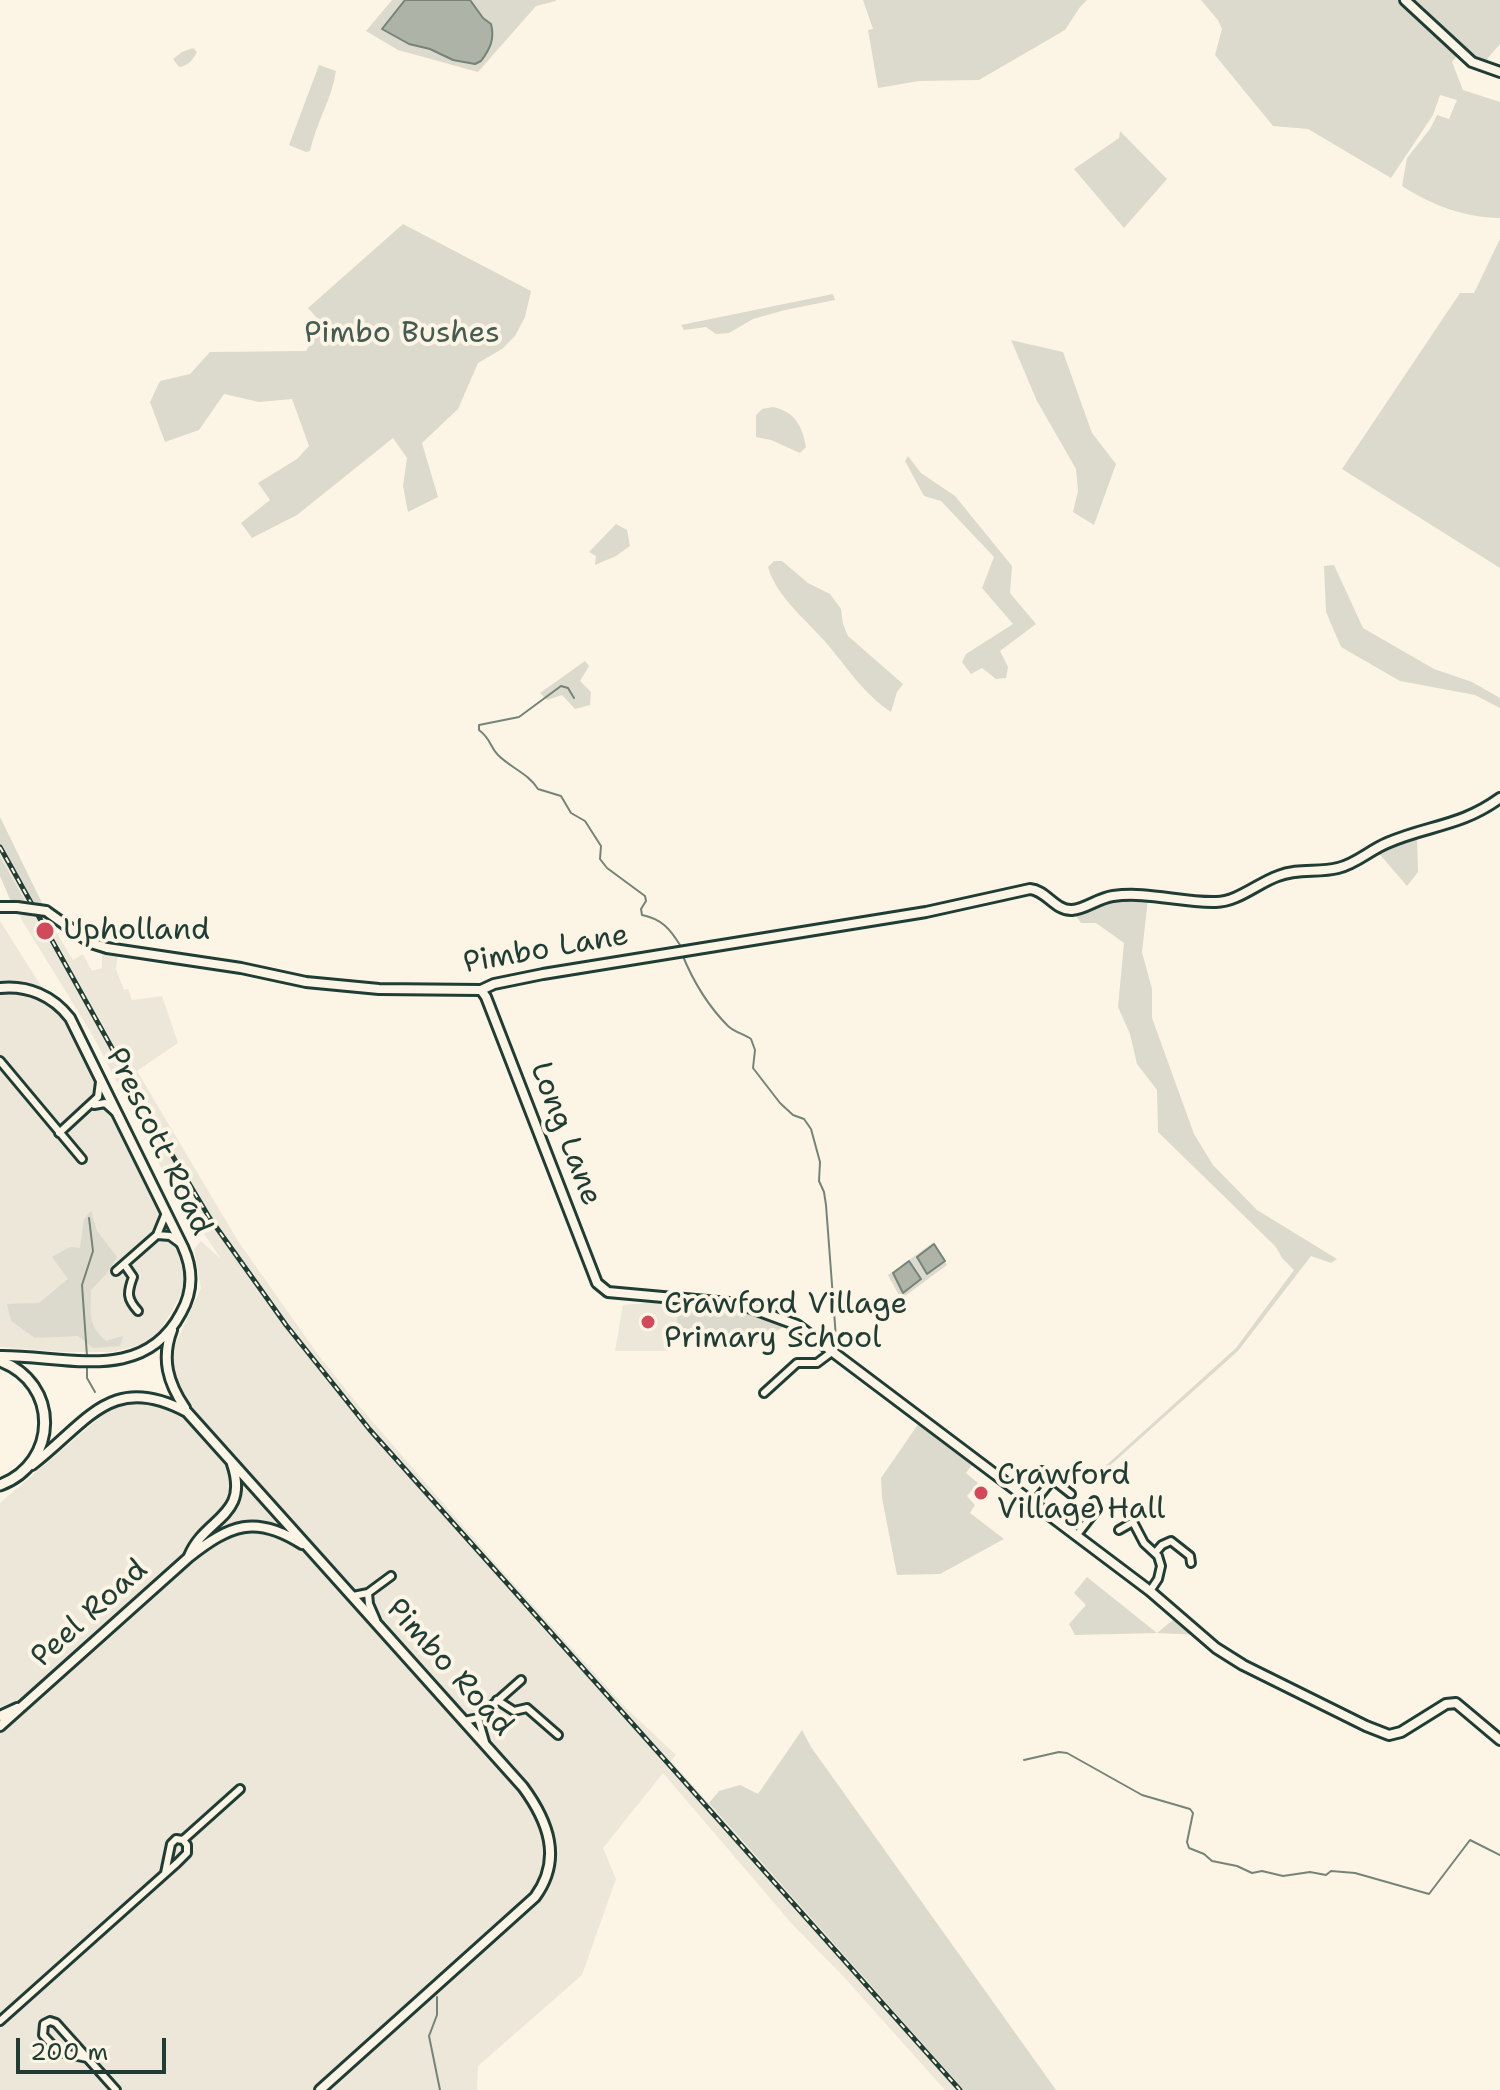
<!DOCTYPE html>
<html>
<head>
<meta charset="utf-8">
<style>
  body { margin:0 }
  #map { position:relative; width:1500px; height:2090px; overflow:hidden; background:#fcf5e5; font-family:"Shantell Sans",sans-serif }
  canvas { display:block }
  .scale { position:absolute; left:16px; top:2038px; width:150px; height:36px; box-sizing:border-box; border:4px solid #1f3d34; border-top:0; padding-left:10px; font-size:24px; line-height:28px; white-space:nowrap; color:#1f3d34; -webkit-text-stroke:6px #fcf5e5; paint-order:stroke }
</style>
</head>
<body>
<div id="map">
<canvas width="1500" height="2090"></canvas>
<div class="scale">200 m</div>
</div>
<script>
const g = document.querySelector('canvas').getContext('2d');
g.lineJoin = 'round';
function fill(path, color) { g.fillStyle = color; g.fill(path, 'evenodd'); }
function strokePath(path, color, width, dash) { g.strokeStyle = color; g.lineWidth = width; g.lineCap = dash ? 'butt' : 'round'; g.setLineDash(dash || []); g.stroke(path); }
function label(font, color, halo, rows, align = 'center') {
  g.font = font + ' "Shantell Sans",sans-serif'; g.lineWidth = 8; g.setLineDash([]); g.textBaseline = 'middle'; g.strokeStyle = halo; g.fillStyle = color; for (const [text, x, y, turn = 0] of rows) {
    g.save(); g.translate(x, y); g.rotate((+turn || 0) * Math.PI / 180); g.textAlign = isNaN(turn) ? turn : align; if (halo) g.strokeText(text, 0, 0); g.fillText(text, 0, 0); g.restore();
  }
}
fill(new Path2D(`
  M 0,817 L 49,920 L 73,960 L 83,954 L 92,971 L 102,968 L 102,950 L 118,954 L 116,969 L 124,990 L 128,989 L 132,1000 L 162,996 L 178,1043 L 137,1071 L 238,1241 L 319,1356 L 359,1406 L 496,1564 L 624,1706 L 676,1755 L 671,1761 L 964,2090 L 945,2090 L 843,1976 L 792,1924 L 663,1773 L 603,1848 L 616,1879 L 582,1975 L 478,2066 L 477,2090 L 0,2090 L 0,1503 L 113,1406 L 171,1395 L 175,1345 L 201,1288 L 194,1249 L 201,1241 L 221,1259 L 168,1181 L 93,1036 L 23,922 L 0,876 Z
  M 0,921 L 69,1030 L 178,1254 L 184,1274 L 182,1292 L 171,1313 L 159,1331 L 142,1344 L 129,1348 L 113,1352 L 64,1352 L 0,1347 Z
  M 679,1300 L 675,1339 L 671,1351 L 615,1351 L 623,1305 Z`), '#ece7d8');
fill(new Path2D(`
  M 392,0 L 556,0 L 556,1 L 536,6 L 478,72 L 398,50 L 366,31 Z
  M 863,0 L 1087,0 L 1080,7 L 1065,30 L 979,80 L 919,81 L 878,88 L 868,30 L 873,29 Z
  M 1201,0 L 1500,0 L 1500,44 L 1488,58 L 1486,66 L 1460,52 L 1452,62 L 1463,90 L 1500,102 L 1500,218 C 1464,217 1433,206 1402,186 L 1407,158 L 1430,129 L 1437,115 L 1449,119 L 1457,100 L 1440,95 L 1433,115 L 1391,178 L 1308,129 L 1273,126 L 1215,55 L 1222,29 L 1218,20 Z
  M 193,48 L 197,52 C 193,60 188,66 179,67 L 173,59 L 182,52 Z
  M 319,65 L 336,71 C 332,99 316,123 310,151 L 306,152 L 289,145 Z
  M 1120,131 L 1167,179 L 1124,228 L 1074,169 L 1119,138 Z
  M 403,224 L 531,291 L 525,317 L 515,336 L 502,349 L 478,363 L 458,409 L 422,443 L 438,497 L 408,512 L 403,486 L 407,458 L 393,438 L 297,515 L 252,538 L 241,523 L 270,500 L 258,483 L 297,459 L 309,446 L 292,399 L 259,402 L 224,394 L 199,430 L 165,442 L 150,402 L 160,381 L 190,374 L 210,352 L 306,351 L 322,324 L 308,308 Z
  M 1500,239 L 1500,568 L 1342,469 L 1460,293 L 1474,293 Z
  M 833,294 L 835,300 L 785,310 L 753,319 L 729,333 L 716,334 L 706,327 L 684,330 L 681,325 Z
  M 1011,340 L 1063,352 L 1092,433 L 1116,464 L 1094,525 L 1073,512 L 1078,491 L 1076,469 L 1037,401 Z
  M 773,407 C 795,412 802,425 806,447 L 800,453 L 771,440 L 756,437 L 756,415 L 762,409 Z
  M 908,456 L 921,473 L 955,496 L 1012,566 L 1010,593 L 1036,624 L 1000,651 L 1008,667 L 1006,678 L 996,679 L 982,668 L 971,674 L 962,662 L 966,654 L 1013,624 L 982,588 L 994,557 L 941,501 L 924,496 L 905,461 Z
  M 616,524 L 627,530 L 630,546 L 616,556 L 595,565 L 596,556 L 589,552 Z
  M 774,561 L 782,561 L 808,583 L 830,594 L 841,609 L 843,624 L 848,636 L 903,684 L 897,692 L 891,712 C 864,694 848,669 828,645 C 807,620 777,598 768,567 Z
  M 1334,565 L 1363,628 L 1434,669 L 1472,682 L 1500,698 L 1500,708 L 1475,695 L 1400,681 L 1341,647 L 1326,612 L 1324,566 Z
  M 585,661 L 589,666 L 580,681 L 591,692 L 590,705 L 575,709 L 562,695 L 547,700 L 540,693 Z
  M 0,817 L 45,909 L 35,907 L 0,843 Z
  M 1417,836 L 1418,872 L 1407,886 L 1376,850 Z
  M 0,857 L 27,905 L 12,904 L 0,876 Z
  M 1139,896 L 1148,899 L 1142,952 L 1152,989 L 1152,1018 L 1194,1134 L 1213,1165 L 1257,1210 L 1337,1259 L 1331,1263 L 1311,1256 L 1238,1351 L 1104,1471 L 1102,1469 L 1236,1348 L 1294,1270 L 1282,1258 L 1276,1247 L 1158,1132 L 1157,1090 L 1137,1064 L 1130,1034 L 1118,1007 L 1124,943 L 1096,923 L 1081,923 L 1074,913 L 1087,912 L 1098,905 Z
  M 91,1211 L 97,1231 L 117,1257 L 107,1273 L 91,1290 C 91,1314 87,1324 106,1341 L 123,1336 L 120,1346 L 93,1348 L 78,1336 L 35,1338 L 11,1321 L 7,1304 L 39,1303 L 68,1279 L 52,1257 L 70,1247 L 80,1248 L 84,1219 Z
  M 934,1242 L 947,1265 L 901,1299 L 888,1275 Z
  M 679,1300 L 740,1307 L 788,1324 L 757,1343 L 675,1339 Z
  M 921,1420 L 975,1461 L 966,1473 L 978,1483 L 967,1496 L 975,1505 L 970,1513 L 1004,1539 L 940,1574 L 897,1575 L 882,1498 L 881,1478 Z
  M 1087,1577 L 1157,1633 L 1178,1616 L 1201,1635 L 1157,1633 L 1075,1635 L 1069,1624 L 1086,1605 L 1074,1593 Z
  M 802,1730 L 811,1747 L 1056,2090 L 964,2090 L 709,1803 L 719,1791 L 740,1785 L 758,1794 Z`), '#dcdacc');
const water = new Path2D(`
  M 405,0 L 470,0 L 483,18 L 491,24 C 495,39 490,49 481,61 L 475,64 L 453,60 L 430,49 L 409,44 L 382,29 Z
  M 934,1244 L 945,1261 L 927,1274 L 917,1257 Z
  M 909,1261 L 921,1279 L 903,1293 L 893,1273 Z`);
fill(water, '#aeb3a7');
strokePath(water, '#758479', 2);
strokePath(new Path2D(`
  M 574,698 L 568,688 L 561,686 L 519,717 L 479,725 L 479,730 C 492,740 489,746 498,755 C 511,768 529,774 538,789 L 561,796 L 571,813 L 585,821 L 601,846 L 600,859 L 607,868 L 645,896 L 646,901 L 641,909 L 642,915 C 662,919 670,929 680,945
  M 682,954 C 693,981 707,1005 728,1026 C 734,1032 744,1034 751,1039 L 755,1050 L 753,1068 L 780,1103 L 793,1115 L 804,1119 L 811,1129 L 820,1162 L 819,1181 L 824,1192 L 826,1205 L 836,1338 L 833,1343
  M 87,1356 L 82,1285 L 93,1251 L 89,1218
  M 87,1365 L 87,1378 L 95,1392
  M 1024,1760 L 1059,1752 L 1067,1753 L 1142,1795 L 1190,1809 L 1193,1813 L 1187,1842 L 1189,1848 L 1204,1854 L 1212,1861 L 1237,1866 L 1252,1873 L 1262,1871 L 1283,1876 L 1310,1872 L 1326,1875 L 1331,1871 L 1355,1873 L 1429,1894 L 1470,1840 L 1500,1855
  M 437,1997 L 437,2015 L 429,2036 L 440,2090`), '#758479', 2);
const street = new Path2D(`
  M 0,1061 L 82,1159
  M 94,1105 L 105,1103 L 115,1112
  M 59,1133 L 98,1097 L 100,1082
  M 157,1235 L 170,1236 L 181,1244
  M 124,1264 L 133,1277 C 127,1293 127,1299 138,1311
  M 116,1271 L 157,1235 L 166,1213
  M 764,1393 L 797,1363 L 817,1363 L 833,1351
  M 1042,1471 L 1071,1494
  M 1033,1504 L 1053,1479
  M 1119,1530 L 1133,1522 L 1144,1543 L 1158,1556 L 1161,1566 L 1158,1579 L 1150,1591
  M 1076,1536 L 1097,1509 L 1094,1501
  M 1155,1553 L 1162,1545 L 1171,1541 L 1190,1556 L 1191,1563
  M 368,1593 L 369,1604 L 376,1620
  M 353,1596 L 368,1593 L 391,1576
  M 497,1700 L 514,1711 L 527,1708 L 558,1735
  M 478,1718 L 485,1742
  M 464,1721 L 478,1718 L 521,1680
  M 183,1840 L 240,1789
  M 0,2021 L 177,1863 L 187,1853 L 187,1845 L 183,1840 L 176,1839 L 171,1844 L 165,1873
  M 87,2058 L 59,2052 L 43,2035 L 44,2024 L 50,2021 L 56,2023 L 116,2090`);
const secondary = new Path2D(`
  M 1405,0 L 1472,62 L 1500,72
  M 0,907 L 17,907
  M 46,911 L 91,943 L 107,948 L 241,968 L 306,982 L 379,989 L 481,990 L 494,984 L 543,974 L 926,912 L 1030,889 C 1046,890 1055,911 1072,910 C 1086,909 1098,898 1113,896 C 1148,891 1181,903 1216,902 C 1237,902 1258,883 1278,876 C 1298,868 1318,873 1338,868 C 1356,864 1370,850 1387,843 C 1428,825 1460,827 1500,798
  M 0,988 C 28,985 53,996 70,1018 L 183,1247 C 193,1269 193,1292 181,1313 C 143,1385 65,1355 0,1356
  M 481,990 L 486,997 L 597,1283 L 608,1292 L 740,1304 L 797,1325 L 1150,1591 L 1216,1648 L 1243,1665 L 1366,1726 L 1389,1735 L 1401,1732 L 1446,1704 L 1456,1703 L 1500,1740
  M 172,1330 C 161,1359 168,1383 185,1408
  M 32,1465 C 87,1423 111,1371 187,1412 L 523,1787 C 548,1821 563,1859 535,1897 L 320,2090
  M 189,1556 C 205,1517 250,1517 232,1464
  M 0,1716 L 17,1708
  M 0,1726 L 189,1557 C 230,1525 255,1514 302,1544`);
const primary = new Path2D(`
  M 0,1361 C 60,1383 59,1463 0,1485`);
strokePath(street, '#1f3d34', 12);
strokePath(secondary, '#1f3d34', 14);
strokePath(primary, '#1f3d34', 15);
strokePath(street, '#fcf5e5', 6);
strokePath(secondary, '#fcf5e5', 8);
strokePath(primary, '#fcf5e5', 9);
const rail = new Path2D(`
  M 0,847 L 162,1138 L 209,1217 L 286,1325 L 370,1430 L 960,2090`);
strokePath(rail, '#1f3d34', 5);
strokePath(rail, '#fcf5e5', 2, [6]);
const secondaryBridge = new Path2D(`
  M 17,907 L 46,911`);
strokePath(secondaryBridge, '#1f3d34', 14, []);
strokePath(secondaryBridge, '#fcf5e5', 8);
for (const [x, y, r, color] of [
  [45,931,10,"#d1495b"],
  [648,1322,8,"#d1495b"],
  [981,1493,8,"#d1495b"]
]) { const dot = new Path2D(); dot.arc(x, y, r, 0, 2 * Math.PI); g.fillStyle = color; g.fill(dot); strokePath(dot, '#fcf5e5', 3); }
label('30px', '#455c52', '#fcf5e5', [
  ["Pimbo Bushes",402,334]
]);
label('30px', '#1f3d34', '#fcf5e5', [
  ["Upholland",63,931],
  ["Crawford Village",664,1305],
  ["Primary School",664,1339],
  ["Crawford",997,1476],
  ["Village Hall",997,1510]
], 'left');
label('30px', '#1f3d34', '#fcf5e5', [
  ["Pimbo Lane",546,950,-10],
  ["Long Lane",565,1134,69],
  ["Prescott Road",158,1142,64],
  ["Peel Road",90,1614,-42],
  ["Pimbo Road",449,1668,48]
]);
</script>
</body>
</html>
